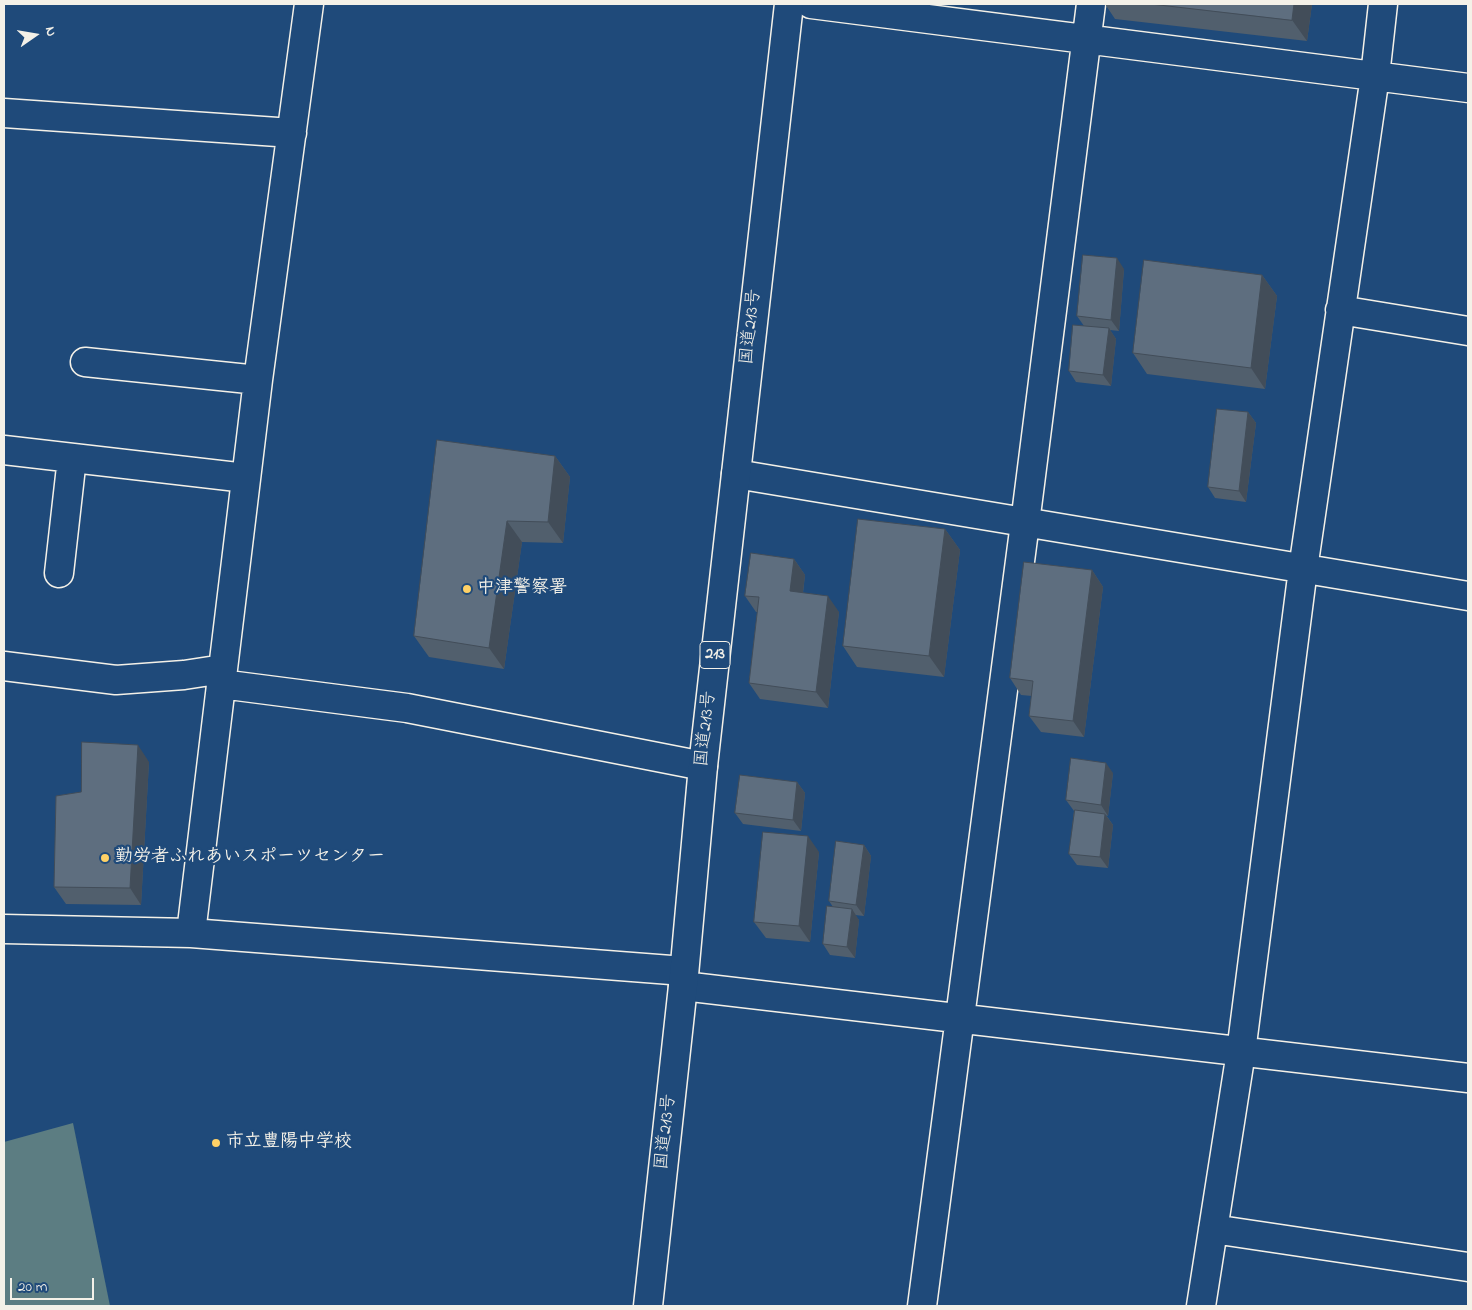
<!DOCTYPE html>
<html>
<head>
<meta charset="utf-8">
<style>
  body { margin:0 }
  #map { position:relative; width:1472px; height:1310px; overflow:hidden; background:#1f4a7a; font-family:"Indie Flower",sans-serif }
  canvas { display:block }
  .frame { position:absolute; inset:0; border:5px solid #f4f1e8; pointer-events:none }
  .north { position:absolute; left:10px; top:10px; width:50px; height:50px; -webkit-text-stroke:4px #1f4a7a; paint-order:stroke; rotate:77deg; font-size:14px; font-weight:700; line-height:20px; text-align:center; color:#f4f1e8 }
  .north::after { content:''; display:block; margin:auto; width:18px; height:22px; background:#f4f1e8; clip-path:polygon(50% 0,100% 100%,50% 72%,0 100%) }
  .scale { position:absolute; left:10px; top:1278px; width:84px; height:22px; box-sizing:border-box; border:2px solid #f4f1e8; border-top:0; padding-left:6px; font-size:15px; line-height:18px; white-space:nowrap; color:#f4f1e8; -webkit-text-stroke:4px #1f4a7a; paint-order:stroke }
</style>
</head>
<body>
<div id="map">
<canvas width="1472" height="1310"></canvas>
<div class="frame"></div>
<div class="north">N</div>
<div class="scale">20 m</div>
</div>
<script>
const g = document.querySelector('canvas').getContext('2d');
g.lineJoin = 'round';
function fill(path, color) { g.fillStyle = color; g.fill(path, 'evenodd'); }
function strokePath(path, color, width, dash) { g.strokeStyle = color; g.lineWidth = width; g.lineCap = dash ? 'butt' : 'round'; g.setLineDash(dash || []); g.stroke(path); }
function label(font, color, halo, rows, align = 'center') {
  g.font = font + ' "Indie Flower","Klee One",sans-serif'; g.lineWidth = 4.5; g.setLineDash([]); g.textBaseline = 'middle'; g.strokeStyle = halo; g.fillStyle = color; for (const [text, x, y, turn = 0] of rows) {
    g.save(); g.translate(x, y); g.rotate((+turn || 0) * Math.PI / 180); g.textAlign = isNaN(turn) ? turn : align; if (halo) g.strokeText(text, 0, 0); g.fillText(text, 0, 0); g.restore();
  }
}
fill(new Path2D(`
  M 73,1123 L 110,1306 L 4,1306 L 4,1142 Z`), '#5c7d82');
const minor = new Path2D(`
  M 811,4 L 1468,88
  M 4,113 L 292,133
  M 1340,310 L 1468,331
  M 85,362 L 258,380
  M 4,450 L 246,478
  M 736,474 L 1468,596
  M 59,573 L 72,458
  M 4,666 L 116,680 L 184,675 L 223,669
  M 221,684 L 407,708 L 703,766
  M 4,929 L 191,933 L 684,971
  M 191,933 L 258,380 L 309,4
  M 683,986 L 1468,1078
  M 1213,1229 L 1468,1267
  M 922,1306 L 1025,523 L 1091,4
  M 1201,1306 L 1241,1052 L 1303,569 L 1375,76 L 1383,4`);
const highway = new Path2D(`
  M 648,1306 L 683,986 L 703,766 L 789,4`);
strokePath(minor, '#f4f1e8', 31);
strokePath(highway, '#f4f1e8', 31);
strokePath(minor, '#1f4a7a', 28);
strokePath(highway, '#1f4a7a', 28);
fill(new Path2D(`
  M 1105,4 L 1312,4 L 1307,41 L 1115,19 Z
  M 1124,269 L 1119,331 L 1110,330 L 1116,339 L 1111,386 L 1076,382 L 1069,371 L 1084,326 L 1077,316 Z
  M 1262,275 L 1277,296 L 1265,389 L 1147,374 L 1133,353 Z
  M 1248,412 L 1256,423 L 1246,502 L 1215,498 L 1208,487 Z
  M 555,456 L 570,477 L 563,543 L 522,542 L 504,669 L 429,657 L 414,636 Z
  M 945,529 L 960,550 L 944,677 L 857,667 L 843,646 Z
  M 794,559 L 805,575 L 803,593 L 839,612 L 828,708 L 760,699 L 749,683 L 758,612 L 756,612 L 745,596 Z
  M 1092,570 L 1103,587 L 1084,737 L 1041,732 L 1029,716 L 1032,696 L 1021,695 L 1010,678 Z
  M 149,762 L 141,905 L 66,904 L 54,887 L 81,792 Z
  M 1113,773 L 1108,816 L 1106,815 L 1113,825 L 1108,868 L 1077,865 L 1069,854 L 1074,811 L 1066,800 Z
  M 797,782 L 805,793 L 801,831 L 743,824 L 735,813 Z
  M 864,845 L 871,856 L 864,916 L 855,915 L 859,920 L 855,958 L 830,955 L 823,944 L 833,907 L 829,901 Z
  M 819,852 L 810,942 L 766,938 L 754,922 Z`), '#515f6d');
fill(new Path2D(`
  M 1294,4 L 1312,4 L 1307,41 L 1292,20 Z
  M 1117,258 L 1124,269 L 1119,331 L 1111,320 Z
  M 1262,275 L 1277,296 L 1265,389 L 1251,368 Z
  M 1109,328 L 1116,339 L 1111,386 L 1103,375 Z
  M 1248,412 L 1256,423 L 1246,502 L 1239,491 Z
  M 555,456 L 570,477 L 563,543 L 548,522 Z
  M 507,521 L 522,542 L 504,669 L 489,648 Z
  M 945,529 L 960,550 L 944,677 L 929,656 Z
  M 794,559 L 805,575 L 801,607 L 790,591 Z
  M 1092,570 L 1103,587 L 1084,737 L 1073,721 Z
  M 828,596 L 839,612 L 828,708 L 816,692 Z
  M 138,745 L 149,762 L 141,905 L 130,888 Z
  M 1106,763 L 1113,773 L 1108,816 L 1101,805 Z
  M 797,782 L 805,793 L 801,831 L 793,820 Z
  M 1105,814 L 1113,825 L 1108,868 L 1100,857 Z
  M 808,836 L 819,852 L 810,942 L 799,926 Z
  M 864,845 L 871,856 L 864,916 L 856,905 Z
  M 852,909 L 859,920 L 855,958 L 847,947 Z`), '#424d59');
const building = new Path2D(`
  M 1151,4 L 1294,4 L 1292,20 Z
  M 1083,255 L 1117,258 L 1111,320 L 1077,316 Z
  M 1144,260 L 1262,275 L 1251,368 L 1133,353 Z
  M 1073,325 L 1109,328 L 1103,375 L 1069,371 Z
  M 1217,409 L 1248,412 L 1239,491 L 1208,487 Z
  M 437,440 L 555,456 L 548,522 L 507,521 L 489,648 L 414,636 Z
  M 858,519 L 945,529 L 929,656 L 843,646 Z
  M 751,553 L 794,559 L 790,591 L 828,596 L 816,692 L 749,683 L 759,597 L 745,596 Z
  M 1024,562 L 1092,570 L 1073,721 L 1029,716 L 1033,681 L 1010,678 Z
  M 82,742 L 138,745 L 130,888 L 54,887 L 56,796 L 81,792 Z
  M 1071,758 L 1106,763 L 1101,805 L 1066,800 Z
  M 740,775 L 797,782 L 793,820 L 735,813 Z
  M 1075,810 L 1105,814 L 1100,857 L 1069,854 Z
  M 763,832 L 808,836 L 799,926 L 754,922 Z
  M 836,841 L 864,845 L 856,905 L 829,901 Z
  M 827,906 L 852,909 L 847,947 L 823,944 Z`);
fill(building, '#5e6e7f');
strokePath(building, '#424d59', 1);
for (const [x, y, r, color] of [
  [467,589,5,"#ffd166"],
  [105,858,5,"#ffd166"],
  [216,1143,5,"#ffd166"]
]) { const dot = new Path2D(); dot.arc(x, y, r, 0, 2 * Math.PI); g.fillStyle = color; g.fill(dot); strokePath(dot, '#1f4a7a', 2); }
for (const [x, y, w] of [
  [715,655,30]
]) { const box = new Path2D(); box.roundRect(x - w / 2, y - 13.5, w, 27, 4); g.fillStyle = '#1f4a7a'; g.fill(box); strokePath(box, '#f4f1e8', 1); }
label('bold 16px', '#f4f1e8', null, [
  ["213",715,655]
]);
label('18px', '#f4f1e8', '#1f4a7a', [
  ["国道213号",752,327,-84],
  ["国道213号",707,729,-84],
  ["国道213号",667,1132,-84]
]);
label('bold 18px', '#f4f1e8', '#1f4a7a', [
  ["中津警察署",477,589],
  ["勤労者ふれあいスポーツセンター",115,858],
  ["市立豊陽中学校",226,1143]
], 'left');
</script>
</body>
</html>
